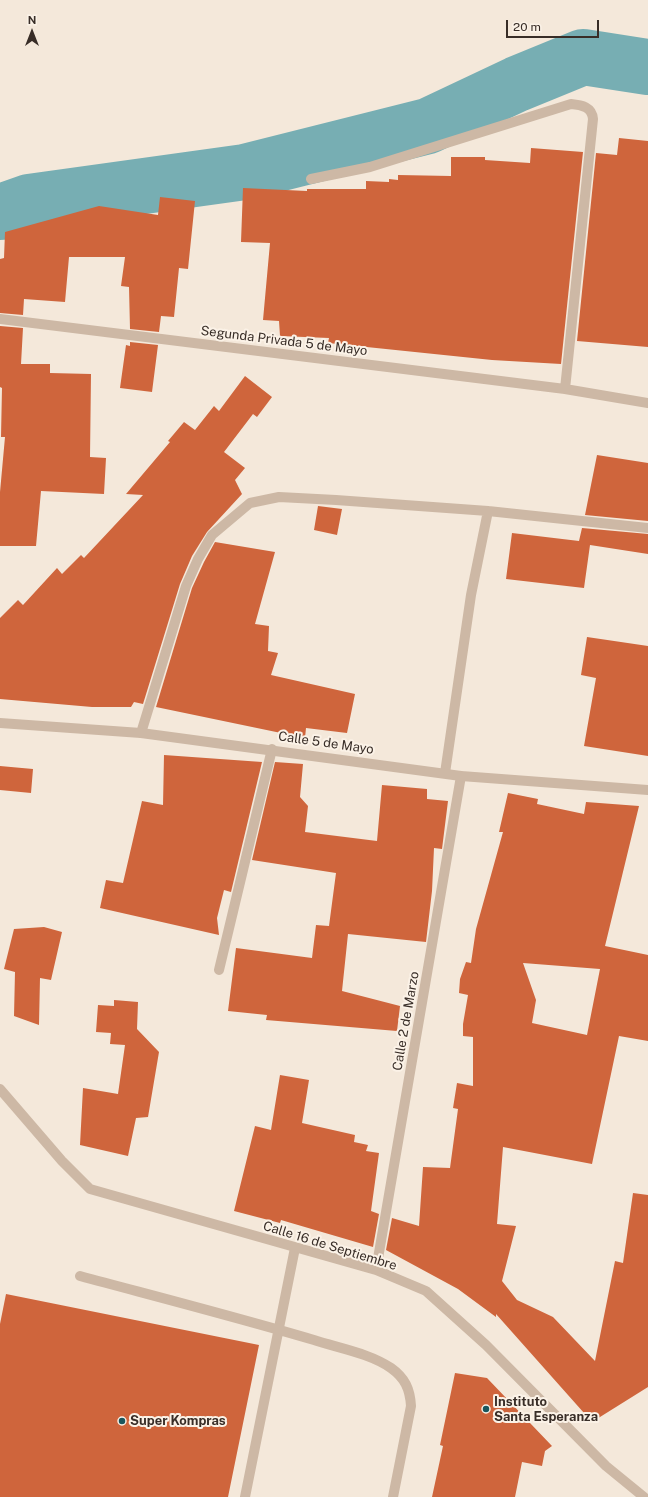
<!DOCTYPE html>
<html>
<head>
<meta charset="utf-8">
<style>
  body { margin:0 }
  #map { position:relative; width:648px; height:1497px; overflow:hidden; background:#f4e8da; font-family:"Public Sans",sans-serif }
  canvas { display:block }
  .north { position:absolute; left:12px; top:12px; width:40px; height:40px; -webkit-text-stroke:3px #fbf2e7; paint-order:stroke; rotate:0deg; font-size:11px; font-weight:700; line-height:16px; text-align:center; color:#382d27 }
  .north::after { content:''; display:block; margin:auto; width:14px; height:18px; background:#382d27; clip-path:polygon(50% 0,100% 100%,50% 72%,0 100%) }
  .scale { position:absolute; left:506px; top:20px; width:93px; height:18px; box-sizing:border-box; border:2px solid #382d27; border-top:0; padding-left:5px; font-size:12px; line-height:14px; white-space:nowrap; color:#382d27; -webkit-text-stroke:3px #fbf2e7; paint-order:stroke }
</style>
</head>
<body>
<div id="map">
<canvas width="648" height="1497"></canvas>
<div class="north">N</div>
<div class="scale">20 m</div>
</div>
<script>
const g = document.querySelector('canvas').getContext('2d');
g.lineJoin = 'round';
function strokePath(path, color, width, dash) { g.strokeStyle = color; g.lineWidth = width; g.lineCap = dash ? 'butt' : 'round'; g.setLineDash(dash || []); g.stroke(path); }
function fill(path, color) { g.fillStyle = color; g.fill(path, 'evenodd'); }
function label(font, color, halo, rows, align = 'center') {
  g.font = font + ' "Public Sans",sans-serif'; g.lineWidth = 4; g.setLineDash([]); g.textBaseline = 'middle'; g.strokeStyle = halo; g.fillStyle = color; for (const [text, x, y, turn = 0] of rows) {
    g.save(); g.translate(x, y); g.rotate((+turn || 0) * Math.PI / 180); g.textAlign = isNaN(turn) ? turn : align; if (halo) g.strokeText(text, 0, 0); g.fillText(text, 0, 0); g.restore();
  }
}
strokePath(new Path2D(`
  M 0,212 L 29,202 L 245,172 L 428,126 L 517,84 L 583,57 L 648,67`), '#77aeb3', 56);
fill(new Path2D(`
  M 619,138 L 648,141 L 648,347 L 577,341 L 596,153 L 617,155 Z
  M 531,148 L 583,152 L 561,364 L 492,360 L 328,343 L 329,338 L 280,336 L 279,321 L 263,320 L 270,243 L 241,242 L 243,188 L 307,191 L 307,189 L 366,189 L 366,181 L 389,182 L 389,179 L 398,180 L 398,175 L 451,176 L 451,157 L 485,157 L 485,160 L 530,163 Z
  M 160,197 L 195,201 L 188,269 L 179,268 L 174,317 L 161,316 L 159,332 L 130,329 L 129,287 L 121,286 L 125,257 L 69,257 L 65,302 L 24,299 L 23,315 L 0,313 L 0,259 L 4,258 L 5,232 L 99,206 L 158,215 Z
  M 0,326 L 23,328 L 21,364 L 50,364 L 50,373 L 91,374 L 90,457 L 106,458 L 104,494 L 41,491 L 36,546 L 0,546 L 0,492 L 5,437 L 1,437 L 2,388 L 0,387 Z
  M 130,342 L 158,345 L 152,392 L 120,388 L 126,345 L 130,346 Z
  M 245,376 L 272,397 L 257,417 L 253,414 L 224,452 L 245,468 L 235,480 L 242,494 L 207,532 L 192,556 L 180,584 L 143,704 L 134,702 L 131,707 L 92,707 L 0,699 L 0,618 L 18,600 L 23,605 L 57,568 L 62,574 L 81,555 L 84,558 L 143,495 L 126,494 L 170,442 L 168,441 L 184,422 L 195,430 L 214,406 L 219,411 Z
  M 597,455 L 648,463 L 648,521 L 585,515 Z
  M 318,506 L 342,509 L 337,535 L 314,530 Z
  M 582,528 L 648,534 L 648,554 L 590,545 L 584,588 L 506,579 L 512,533 L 579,541 Z
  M 215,542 L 275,552 L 255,624 L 269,626 L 268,651 L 278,653 L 271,675 L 355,694 L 347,733 L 306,728 L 305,738 L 156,707 L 192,588 L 204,562 Z
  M 587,637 L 648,646 L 648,756 L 584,746 L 596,678 L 581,675 Z
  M 164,755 L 262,762 L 231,892 L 224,890 L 217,918 L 219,935 L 100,908 L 106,880 L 123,883 L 142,801 L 163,805 Z
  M 275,762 L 303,764 L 300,797 L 308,806 L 305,832 L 377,841 L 382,785 L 427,789 L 427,799 L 448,801 L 442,849 L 434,848 L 432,891 L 426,942 L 348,934 L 342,991 L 400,1006 L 397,1031 L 266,1020 L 267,1015 L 228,1011 L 236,948 L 312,958 L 316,925 L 329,926 L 336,873 L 252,860 Z
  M 0,766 L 33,769 L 31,793 L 0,790 Z
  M 508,793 L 538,799 L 537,804 L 584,814 L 586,802 L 639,806 L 605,946 L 648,955 L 648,1041 L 619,1036 L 592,1164 L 503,1147 L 497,1224 L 516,1226 L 502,1281 L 517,1300 L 553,1317 L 595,1361 L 615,1261 L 623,1263 L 633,1193 L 648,1195 L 648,1387 L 592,1422 L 496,1314 L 496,1317 L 458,1289 L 386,1250 L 392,1218 L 419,1226 L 423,1167 L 450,1168 L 458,1109 L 453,1108 L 457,1083 L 473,1086 L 473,1037 L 463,1036 L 463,1024 L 468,995 L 459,993 L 460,979 L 466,962 L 471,963 L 476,929 L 503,832 L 499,832 ZM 523,963 L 600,969 L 587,1035 L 532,1023 L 536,1000 Z
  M 44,927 L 62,932 L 51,980 L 40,978 L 39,1025 L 14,1016 L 15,972 L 4,969 L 14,929 Z
  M 114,1000 L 138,1002 L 137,1029 L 159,1052 L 148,1117 L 136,1118 L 128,1156 L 80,1145 L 83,1088 L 118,1094 L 125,1045 L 110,1044 L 111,1033 L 96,1032 L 98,1005 L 114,1006 Z
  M 280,1075 L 309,1080 L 302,1123 L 355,1135 L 354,1142 L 368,1145 L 366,1151 L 379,1153 L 371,1211 L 379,1214 L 373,1247 L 281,1220 L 280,1223 L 234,1211 L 255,1126 L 271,1130 Z
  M 6,1294 L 259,1345 L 228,1497 L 0,1497 L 0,1324 Z
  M 455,1373 L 487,1378 L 552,1446 L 545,1451 L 542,1466 L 522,1462 L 515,1497 L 432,1497 L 443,1446 L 440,1445 Z`), '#cf653c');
strokePath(new Path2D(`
  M 80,1276 C 158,1297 236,1317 314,1340 C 338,1348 369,1353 391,1368 C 405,1378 410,1389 411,1406 L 393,1497
  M 245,1497 L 295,1248`), '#cdb8a5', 10);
strokePath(new Path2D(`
  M 311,179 L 370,167 L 571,104 C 582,105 592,107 593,119 L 565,389
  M 0,319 L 565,389 L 648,403
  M 141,733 L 186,586 L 198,559 L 212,535 L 250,503 L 279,497 L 336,500 L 488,511 L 648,528
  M 445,773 L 471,595 L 488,511
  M 219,970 L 272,749
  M 0,1089 L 62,1161 L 90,1189 L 376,1270 L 426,1291 L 486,1345 L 606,1466 L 644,1497
  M 376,1270 L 461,776`), '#cdb8a5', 10);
strokePath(new Path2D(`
  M 0,723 L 141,733 L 461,776 L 648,790`), '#cdb8a5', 10);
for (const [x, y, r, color] of [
  [486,1409,4,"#19565d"],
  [122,1421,4,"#19565d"]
]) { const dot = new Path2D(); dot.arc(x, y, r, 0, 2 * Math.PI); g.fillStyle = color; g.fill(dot); strokePath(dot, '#fbf2e7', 1.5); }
label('13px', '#382d27', '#fbf2e7', [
  ["Segunda Privada 5 de Mayo",284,341,7],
  ["Calle 5 de Mayo",326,743,8],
  ["Calle 2 de Marzo",406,1021,-80],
  ["Calle 16 de Septiembre",330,1246,17]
]);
label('bold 13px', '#382d27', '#fbf2e7', [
  ["Instituto",494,1402],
  ["Santa Esperanza",494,1417],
  ["Super Kompras",130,1421]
], 'left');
</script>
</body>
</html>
